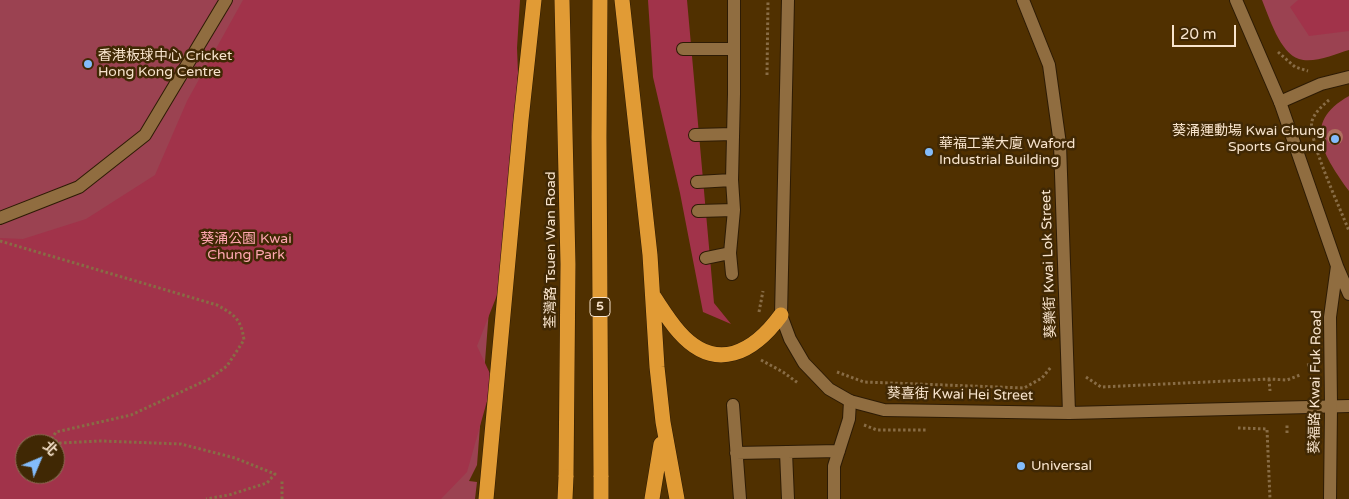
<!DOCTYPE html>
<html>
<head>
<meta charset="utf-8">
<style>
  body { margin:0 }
  #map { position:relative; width:1349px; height:499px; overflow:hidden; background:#503000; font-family:"Varela Round","Noto Sans TC",sans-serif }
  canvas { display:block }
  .north { position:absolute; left:15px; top:434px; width:50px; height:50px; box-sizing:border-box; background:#402804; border:1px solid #8a7354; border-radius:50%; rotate:45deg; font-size:14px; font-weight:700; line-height:20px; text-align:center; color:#f8e4cd }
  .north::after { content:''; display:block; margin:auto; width:18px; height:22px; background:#83bcfb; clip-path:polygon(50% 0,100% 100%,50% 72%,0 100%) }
  .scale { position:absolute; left:1172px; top:25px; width:64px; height:22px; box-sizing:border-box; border:2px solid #f8e4cd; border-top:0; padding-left:6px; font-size:15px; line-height:18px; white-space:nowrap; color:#f8e4cd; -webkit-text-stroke:4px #402804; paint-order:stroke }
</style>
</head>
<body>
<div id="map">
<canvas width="1349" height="499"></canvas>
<div class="north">北</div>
<div class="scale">20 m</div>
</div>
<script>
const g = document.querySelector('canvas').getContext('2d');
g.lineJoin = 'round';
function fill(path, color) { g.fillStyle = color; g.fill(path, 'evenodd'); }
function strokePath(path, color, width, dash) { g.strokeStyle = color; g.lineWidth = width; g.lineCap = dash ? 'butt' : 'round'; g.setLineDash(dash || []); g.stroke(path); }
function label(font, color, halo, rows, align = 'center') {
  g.font = font + ' "Varela Round","Noto Sans TC",sans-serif'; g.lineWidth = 5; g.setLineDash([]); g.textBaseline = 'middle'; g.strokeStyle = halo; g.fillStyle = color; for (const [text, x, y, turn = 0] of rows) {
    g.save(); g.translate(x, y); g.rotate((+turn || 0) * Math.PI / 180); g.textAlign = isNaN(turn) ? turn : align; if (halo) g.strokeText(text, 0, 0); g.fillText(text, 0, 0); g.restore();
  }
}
fill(new Path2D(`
  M 0,0 L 513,0 L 477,465 L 469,481 L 477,482 L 475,499 L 0,499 ZM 25,444 L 55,444 L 55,474 L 25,474 Z
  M 1262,0 L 1349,0 L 1349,50 C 1335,54 1313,64 1299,59 C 1280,53 1269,17 1262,0 Z
  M 1349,96 L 1349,191 C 1325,157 1300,123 1349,96 Z`), '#9b4251');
fill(new Path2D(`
  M 243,0 L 520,0 L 517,48 L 518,73 L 501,285 L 477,346 L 493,380 L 467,472 L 441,499 L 0,499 L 0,238 L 23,239 L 86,219 L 155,175 L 187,101 ZM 25,444 L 55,444 L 55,474 L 25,474 Z
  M 648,0 L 687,0 L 714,303 L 731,324 L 703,312 L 680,193 L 653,77 Z
  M 1298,0 L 1349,0 L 1349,31 L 1309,36 L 1290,7 Z`), '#a1334a');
const service = new Path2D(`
  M 683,49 L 734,49
  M 695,135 L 733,134
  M 697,182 L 732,180
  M 698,211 L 734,210
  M 706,258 L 730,253
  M 732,274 L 730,253 L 734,210 L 732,180 L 734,94 L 734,0
  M 733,405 L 740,499
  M 786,452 L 788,499
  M 736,453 L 839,451
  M 834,499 L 834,466 L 849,419 L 850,401`);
const pedestrian = new Path2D(`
  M 0,218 L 79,187 L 145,135 L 226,0`);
const tertiary = new Path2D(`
  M 788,0 L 781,315 L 790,339 L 804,363 L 829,389 L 850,401 L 884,410 L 1069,413 L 1349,406
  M 1023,0 L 1049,65 L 1060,144 L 1069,413
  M 1280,102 L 1321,84 L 1349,77`);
const secondary = new Path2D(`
  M 1236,0 L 1280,102 L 1337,266 L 1349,294
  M 1330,499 L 1331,406 L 1330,317 L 1337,266`);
const motorway = new Path2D(`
  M 562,0 L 568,264 L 566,477
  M 600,0 L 599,137 L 601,477
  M 622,0 L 650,255 L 657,367 L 663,422 L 677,499
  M 654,297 C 662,309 670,322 679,332 C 716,374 754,352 781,315
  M 486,499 L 521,120 L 534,0
  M 652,499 L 661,444`);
strokePath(service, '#2d1b04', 14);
strokePath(pedestrian, '#2d1b04', 14);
strokePath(tertiary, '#2d1b04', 14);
strokePath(secondary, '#2d1b04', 14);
strokePath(motorway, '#2d1b04', 16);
strokePath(new Path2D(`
  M 1278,52 L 1295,67 L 1308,71
  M 767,75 L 768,0
  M 1329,100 C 1322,106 1315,112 1312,121 C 1307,138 1341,210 1349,231
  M 0,241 L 217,305 C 235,315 241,319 244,340 L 227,366 L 209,379 L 131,415 L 56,432 L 52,438 L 59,443 L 101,441 L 181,444 L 235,458 L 275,474 L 267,483 L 229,495 L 206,499
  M 759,312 L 763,291
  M 761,360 L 783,372 L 798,383
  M 1307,365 L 1316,364
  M 837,372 L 864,382 L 1024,388 L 1042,378 L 1051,367
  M 1086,377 L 1101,387 L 1269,379 L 1287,380 L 1300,375
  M 1269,379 L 1270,391
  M 864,425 L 877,430 L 927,430
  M 1238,428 L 1267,429 L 1270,499
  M 1287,433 L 1287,424
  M 282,499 L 282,481`), '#886c45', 3, [2.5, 2.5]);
strokePath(service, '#906d40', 12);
strokePath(pedestrian, '#906d40', 12);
strokePath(tertiary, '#906d40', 12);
strokePath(secondary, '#906d40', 12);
strokePath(motorway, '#e19b35', 15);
const motorwayBridge = new Path2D(`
  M 601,477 L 601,499
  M 565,499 L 566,477`);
strokePath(motorwayBridge, '#2d1b04', 16, []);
strokePath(motorwayBridge, '#e19b35', 15);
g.fillStyle = '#b07161';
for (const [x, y] of [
  [1335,137]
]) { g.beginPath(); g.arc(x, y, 8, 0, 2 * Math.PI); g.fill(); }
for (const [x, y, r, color] of [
  [88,64,5,"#83bcfb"],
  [1335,139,5,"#83bcfb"],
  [929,152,5,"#83bcfb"],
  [1021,466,5,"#83bcfb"]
]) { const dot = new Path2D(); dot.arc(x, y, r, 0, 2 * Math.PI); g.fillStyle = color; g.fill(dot); strokePath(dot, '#402804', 2); }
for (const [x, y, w] of [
  [600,307,20]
]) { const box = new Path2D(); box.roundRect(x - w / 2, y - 9.5, w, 19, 4); g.fillStyle = '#402804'; g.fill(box); strokePath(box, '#f8e4cd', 1); }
label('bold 12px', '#f8e4cd', null, [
  ["5",600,307]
]);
label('14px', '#f8e4cd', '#402804', [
  ["香港板球中心 Cricket",98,56],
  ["Hong Kong Centre",98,72],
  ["葵涌運動場 Kwai Chung",1325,131,"right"],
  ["Sports Ground",1325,147,"right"],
  ["華福工業大廈 Waford",939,144],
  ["Industrial Building",939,160],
  ["Universal",1031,466]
], 'left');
label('14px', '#ffa7b1', '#402804', [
  ["葵涌公園 Kwai",246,239],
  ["Chung Park",246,255]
]);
label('14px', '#f8e4cd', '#402804', [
  ["荃灣路 Tsuen Wan Road",551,250,-90],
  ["葵樂街 Kwai Lok Street",1049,264,-92],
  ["葵福路 Kwai Fuk Road",1316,382,-89],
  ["葵喜街 Kwai Hei Street",960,395,1]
]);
</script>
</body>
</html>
